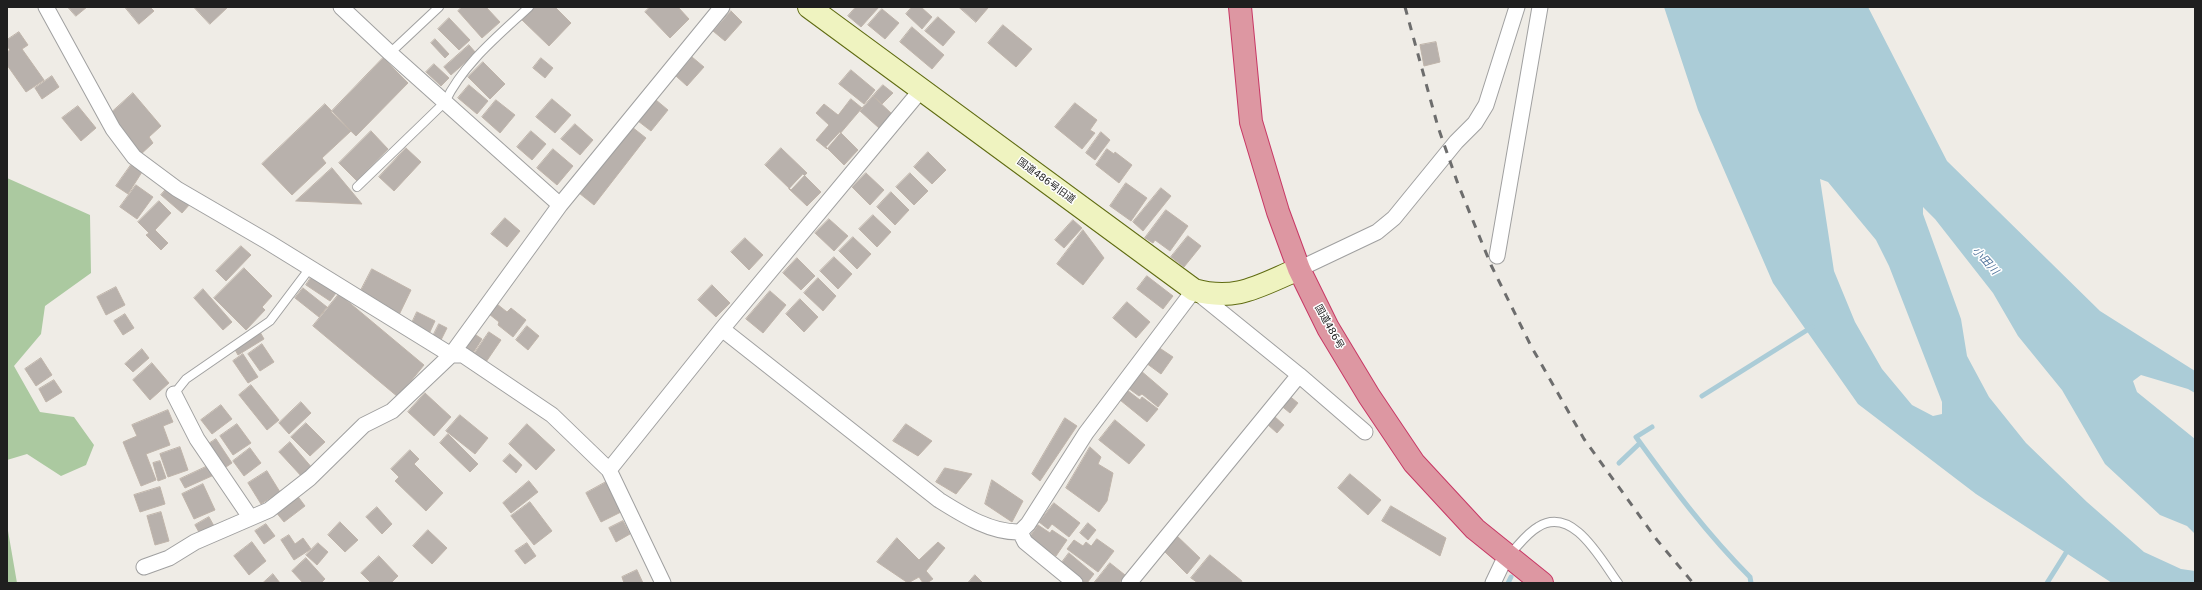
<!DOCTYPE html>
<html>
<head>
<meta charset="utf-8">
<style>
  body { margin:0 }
  #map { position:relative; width:2202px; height:590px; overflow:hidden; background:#efece6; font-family:"DejaVu Sans",sans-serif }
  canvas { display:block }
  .frame { position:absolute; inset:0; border:8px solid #1f1f1f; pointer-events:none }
</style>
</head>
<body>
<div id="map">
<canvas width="2202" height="590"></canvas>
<div class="frame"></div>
</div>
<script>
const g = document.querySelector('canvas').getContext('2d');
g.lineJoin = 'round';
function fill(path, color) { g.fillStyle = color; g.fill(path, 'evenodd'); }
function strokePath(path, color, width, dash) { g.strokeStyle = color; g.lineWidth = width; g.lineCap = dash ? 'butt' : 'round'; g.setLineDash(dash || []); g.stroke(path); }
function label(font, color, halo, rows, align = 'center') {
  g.font = font + ' "DejaVu Sans","Noto Sans JP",sans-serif'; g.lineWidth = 3; g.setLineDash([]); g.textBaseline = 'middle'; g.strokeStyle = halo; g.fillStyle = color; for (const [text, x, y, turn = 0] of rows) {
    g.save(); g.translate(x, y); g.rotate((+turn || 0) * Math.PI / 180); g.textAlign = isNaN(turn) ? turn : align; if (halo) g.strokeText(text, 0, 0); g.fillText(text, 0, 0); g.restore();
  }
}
fill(new Path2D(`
  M 7,178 L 90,215 L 91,273 L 45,306 L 41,334 L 14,366 L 40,412 L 74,417 L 94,445 L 86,465 L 61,476 L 27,454 L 7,460 Z
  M 7,525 L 17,583 L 7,583 Z`), '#abc9a0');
fill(new Path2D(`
  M 1664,7 L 1868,7 L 1947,161 L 2100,311 L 2195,371 L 2195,393 L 2188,389 L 2141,375 L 2133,381 L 2137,392 L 2195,439 L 2195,534 L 2187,526 L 2160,515 L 2105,464 L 2062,390 L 2018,336 L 1993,293 L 1935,219 L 1923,207 L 1923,214 L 1961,319 L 1967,356 L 1989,397 L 2026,443 L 2087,502 L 2144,552 L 2181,569 L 2195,571 L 2195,583 L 2112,583 L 1976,494 L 1858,404 L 1773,283 L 1698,110 ZM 1820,179 L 1828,182 L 1876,240 L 1889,266 L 1942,402 L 1942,414 L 1933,416 L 1912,405 L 1882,369 L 1855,322 L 1834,271 Z`), '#abccd7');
strokePath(new Path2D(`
  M 1702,396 L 1812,327
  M 1652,427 L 1636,437 C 1672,487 1707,534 1750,577 L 1751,583
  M 1619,463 L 1640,443
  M 1508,583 L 1511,577
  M 2047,583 L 2069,548`), '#abccd7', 5);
const building = new Path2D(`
  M 68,7 L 87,7 L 76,16 Z
  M 125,7 L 150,7 L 154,11 L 139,24 Z
  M 194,7 L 228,7 L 210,24 Z
  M 462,7 L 486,7 L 500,22 L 482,38 L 458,11 Z
  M 535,7 L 555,7 L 571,23 L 549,46 L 522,20 Z
  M 650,7 L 678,7 L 689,19 L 670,38 L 645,12 Z
  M 856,7 L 879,7 L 861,27 L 848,16 Z
  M 912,7 L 921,7 L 932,17 L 922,29 L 906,14 Z
  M 959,7 L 986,7 L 988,8 L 976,22 Z
  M 882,9 L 899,23 L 885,39 L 868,25 Z
  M 731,11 L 742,22 L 725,41 L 713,31 Z
  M 938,17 L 955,32 L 943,46 L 925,31 Z
  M 449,18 L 470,40 L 459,50 L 438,29 Z
  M 1003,25 L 1032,49 L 1016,67 L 988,43 Z
  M 912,27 L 944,55 L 932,69 L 900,42 Z
  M 19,32 L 28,45 L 22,49 L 44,80 L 26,92 L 7,65 L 7,52 L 10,50 L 7,46 L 7,40 Z
  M 435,39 L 449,54 L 445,58 L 431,43 Z
  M 1436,42 L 1440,62 L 1424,66 L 1420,45 Z
  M 469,45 L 476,53 L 451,75 L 444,67 Z
  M 692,57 L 704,67 L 687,86 L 676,76 Z
  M 383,58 L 408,83 L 356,136 L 331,112 Z
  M 541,58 L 553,68 L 545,78 L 533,68 Z
  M 483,62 L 505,84 L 490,99 L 468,77 Z
  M 434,64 L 449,78 L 441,86 L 426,72 Z
  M 851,70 L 875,90 L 864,104 L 839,84 Z
  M 52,76 L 59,87 L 42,99 L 35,88 Z
  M 469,85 L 488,101 L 477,114 L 458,98 Z
  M 883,85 L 893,93 L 882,104 L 873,96 Z
  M 133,93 L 161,126 L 149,137 L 153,143 L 139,156 L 111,113 Z
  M 873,96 L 892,114 L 879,128 L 860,111 Z
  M 552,99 L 571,115 L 555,133 L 536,117 Z
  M 851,99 L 862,108 L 827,149 L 816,140 L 829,125 L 816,113 L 824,104 L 838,115 Z
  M 496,100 L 515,115 L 500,133 L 482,117 Z
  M 656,100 L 668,110 L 651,131 L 638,121 Z
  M 1075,103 L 1097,120 L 1090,130 L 1095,133 L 1082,149 L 1055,127 Z
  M 325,104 L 351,131 L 322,158 L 326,163 L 292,195 L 262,164 Z
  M 78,106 L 96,128 L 81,141 L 62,118 Z
  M 575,124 L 593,140 L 580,155 L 561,139 Z
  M 632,127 L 646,138 L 594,205 L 579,193 Z
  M 371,131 L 388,149 L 357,181 L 339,163 Z
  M 531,131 L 546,144 L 532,160 L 517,147 Z
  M 840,132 L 858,150 L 844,165 L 826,147 Z
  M 1101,132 L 1110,140 L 1095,160 L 1086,153 Z
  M 406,148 L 421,162 L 394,191 L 379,177 Z
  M 781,148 L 807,173 L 791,190 L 765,165 Z
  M 553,149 L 573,166 L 557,185 L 537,168 Z
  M 1107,149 L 1114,154 L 1115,152 L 1132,165 L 1119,183 L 1096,165 Z
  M 928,152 L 946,170 L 932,184 L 914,167 Z
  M 131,165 L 142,172 L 128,194 L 116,186 Z
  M 332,168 L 362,204 L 296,201 Z
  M 866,173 L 884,190 L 870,205 L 852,187 Z
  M 910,173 L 928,191 L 914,205 L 896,187 Z
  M 803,174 L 821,192 L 807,206 L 789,189 Z
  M 1126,183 L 1147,198 L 1131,221 L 1110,206 Z
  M 136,185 L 153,197 L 137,219 L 120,207 Z
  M 169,186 L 190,204 L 182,213 L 161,195 Z
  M 1161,188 L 1171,196 L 1143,231 L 1133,222 Z
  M 891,192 L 909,210 L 895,225 L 877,207 Z
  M 159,201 L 171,213 L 155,230 L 168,243 L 161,250 L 146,235 L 149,233 L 138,222 Z
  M 1166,210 L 1188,226 L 1170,251 L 1155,240 L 1153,243 L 1145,238 Z
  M 873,215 L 891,232 L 877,247 L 859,229 Z
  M 505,218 L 520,231 L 507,247 L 491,234 Z
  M 829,219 L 848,236 L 834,251 L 815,233 Z
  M 1073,220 L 1082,228 L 1064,248 L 1055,240 Z
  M 1083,230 L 1104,258 L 1083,285 L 1057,264 Z
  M 1188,236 L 1201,246 L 1184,267 L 1171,257 Z
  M 853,237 L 871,254 L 857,269 L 839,251 Z
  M 745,238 L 763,255 L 749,270 L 731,252 Z
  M 241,246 L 251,255 L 226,281 L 216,271 Z
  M 834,257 L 852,274 L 838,289 L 820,271 Z
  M 797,258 L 815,276 L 801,290 L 783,273 Z
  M 244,268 L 272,296 L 262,307 L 265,310 L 246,330 L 214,298 Z
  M 372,269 L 411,290 L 398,317 L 358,296 Z
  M 312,276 L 336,293 L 330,301 L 306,285 Z
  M 1147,276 L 1173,296 L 1163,309 L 1137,289 Z
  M 818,278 L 836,296 L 823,311 L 804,293 Z
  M 712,285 L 730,303 L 716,317 L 698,300 Z
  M 116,287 L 125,305 L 106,315 L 97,297 Z
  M 303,288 L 327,307 L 319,317 L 295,298 Z
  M 203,289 L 232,322 L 223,330 L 194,298 Z
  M 770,291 L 786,305 L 763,333 L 746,319 Z
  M 339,294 L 424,365 L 398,397 L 313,326 Z
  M 800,299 L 818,317 L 804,332 L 786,314 Z
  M 1127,302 L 1150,322 L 1136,338 L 1113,318 Z
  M 497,304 L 507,312 L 511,308 L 526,320 L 513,337 L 498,325 L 499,322 L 489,314 Z
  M 417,312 L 435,321 L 429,334 L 411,325 Z
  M 125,314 L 134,328 L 123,335 L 114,321 Z
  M 439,324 L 447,328 L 441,340 L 433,336 Z
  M 527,326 L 539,336 L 528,350 L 516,340 Z
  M 260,332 L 264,339 L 238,355 L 234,348 Z
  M 489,332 L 501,340 L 486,362 L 474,354 Z
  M 473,333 L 482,339 L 473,353 L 464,347 Z
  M 262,344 L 274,362 L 260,371 L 248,354 Z
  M 1158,347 L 1173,357 L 1161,374 L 1146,363 Z
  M 142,349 L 149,358 L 133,372 L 125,364 Z
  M 243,354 L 258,377 L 248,383 L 233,361 Z
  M 41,358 L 52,375 L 36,386 L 25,369 Z
  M 152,363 L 169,383 L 150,400 L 133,380 Z
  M 1140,370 L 1168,394 L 1158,407 L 1142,394 L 1139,396 L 1128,388 Z
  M 54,380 L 62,392 L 46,402 L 39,389 Z
  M 251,385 L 279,420 L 267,430 L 239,395 Z
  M 1127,390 L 1140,400 L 1142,397 L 1158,409 L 1147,422 L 1120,400 Z
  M 425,393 L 451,417 L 434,436 L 408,412 Z
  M 1287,394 L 1298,403 L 1290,413 L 1279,404 Z
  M 301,402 L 311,413 L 289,434 L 279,423 Z
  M 221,405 L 232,419 L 212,434 L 201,420 Z
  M 168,410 L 173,422 L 163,426 L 170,445 L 146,454 L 156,480 L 141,486 L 123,442 L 137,436 L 132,425 Z
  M 460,415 L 488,438 L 475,454 L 446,431 Z
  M 1274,416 L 1284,425 L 1277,433 L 1267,424 Z
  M 1065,418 L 1077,426 L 1040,481 L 1032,474 Z
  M 1115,420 L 1145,445 L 1129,464 L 1099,440 Z
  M 306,423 L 325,442 L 310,456 L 291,437 Z
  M 237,424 L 251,443 L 233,455 L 220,436 Z
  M 527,424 L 555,450 L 536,470 L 509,444 Z
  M 906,424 L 932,441 L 918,456 L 893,441 Z
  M 448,434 L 478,464 L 470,472 L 440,443 Z
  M 216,439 L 232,463 L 223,469 L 207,445 Z
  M 290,442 L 313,469 L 303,478 L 279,452 Z
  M 180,447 L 188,470 L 168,477 L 160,454 Z
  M 1090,447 L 1101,457 L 1098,464 L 1113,473 L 1107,501 L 1099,512 L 1066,488 Z
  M 250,448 L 261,463 L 244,476 L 233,461 Z
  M 410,450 L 419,459 L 414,464 L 443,493 L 426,511 L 395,481 L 399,477 L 391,469 Z
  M 510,454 L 522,465 L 516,473 L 503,461 Z
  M 160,461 L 166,478 L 158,481 L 153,463 Z
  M 210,465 L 214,475 L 185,488 L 180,479 Z
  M 945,468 L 972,474 L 956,494 L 936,482 Z
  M 267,471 L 280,492 L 261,504 L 248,483 Z
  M 1350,474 L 1381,500 L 1368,515 L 1338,488 Z
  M 992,480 L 1023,501 L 1012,522 L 985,504 Z
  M 529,481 L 538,492 L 511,513 L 503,503 Z
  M 606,482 L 621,512 L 601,522 L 586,493 Z
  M 203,484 L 215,510 L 194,519 L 182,494 Z
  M 160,487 L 165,504 L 140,512 L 134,495 Z
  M 296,494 L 305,506 L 284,522 L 275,511 Z
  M 530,502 L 552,531 L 534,545 L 511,516 Z
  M 1054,503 L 1080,523 L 1069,537 L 1052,524 L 1048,529 L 1039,522 Z
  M 1391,506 L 1446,538 L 1440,556 L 1382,521 Z
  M 377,507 L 392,524 L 382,534 L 366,517 Z
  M 161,512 L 169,541 L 155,545 L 147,516 Z
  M 209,517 L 214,526 L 200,534 L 195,525 Z
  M 623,521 L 630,534 L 616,542 L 609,528 Z
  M 340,522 L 358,540 L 345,552 L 328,535 Z
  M 1088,523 L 1096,530 L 1088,540 L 1080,533 Z
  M 266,524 L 275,536 L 264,544 L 255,531 Z
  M 1038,525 L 1050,533 L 1052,530 L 1067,540 L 1056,556 L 1029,538 Z
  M 428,530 L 447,548 L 432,564 L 413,546 Z
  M 1175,534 L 1200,558 L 1187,574 L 1162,549 Z
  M 289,535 L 295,544 L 303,538 L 311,549 L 294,560 L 281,540 Z
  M 897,538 L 919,560 L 938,542 L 945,548 L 926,571 L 933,579 L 927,583 L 923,583 L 919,577 L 908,583 L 877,562 Z
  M 1097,539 L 1114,551 L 1098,572 L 1067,549 L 1074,540 L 1083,546 L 1086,542 L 1091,546 Z
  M 252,542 L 266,561 L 249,575 L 234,556 Z
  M 318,543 L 328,552 L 317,565 L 306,555 Z
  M 527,543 L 536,556 L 525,564 L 515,551 Z
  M 1069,553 L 1094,574 L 1087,583 L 1083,583 L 1060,565 Z
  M 1210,555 L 1242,581 L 1241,583 L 1198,583 L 1191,578 Z
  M 379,556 L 398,576 L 391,583 L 371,583 L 361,573 Z
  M 306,558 L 325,579 L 321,583 L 303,583 L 292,571 Z
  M 1110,563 L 1125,575 L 1119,583 L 1094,583 Z
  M 637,570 L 643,583 L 624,583 L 622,577 Z
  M 273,574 L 280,583 L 263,583 Z
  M 975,575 L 983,583 L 968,583 Z`);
fill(building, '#b8b1ac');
strokePath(building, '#bfb4aa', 1);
const lane = new Path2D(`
  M 390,53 L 439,7
  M 357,187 L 445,102 C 463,64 499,35 529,7
  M 174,394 L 186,379 L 270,321 L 310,268
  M 1509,555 C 1518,546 1527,533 1538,527 C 1573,505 1601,560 1618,583`);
const street = new Path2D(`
  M 46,7 L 113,129 L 134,157 L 177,189 L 268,242 L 451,355 L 463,355 L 552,415 L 609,470 L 663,583
  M 341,7 L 390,53 L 560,205
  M 1497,256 L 1540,7
  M 1299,269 L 1377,232 L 1394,218 L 1456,142 L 1475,123 L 1486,105 L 1517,7
  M 722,329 L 939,500 C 963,515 991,533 1020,532
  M 1299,375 L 1365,432
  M 174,394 L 197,439 L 250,517
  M 609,470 L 722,329 L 921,90
  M 144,567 L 169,558 L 195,542 L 269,510 L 310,478 L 364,425 L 392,411 L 451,355 L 560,205 L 722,7
  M 1075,583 L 1025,542 L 1020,532 L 1028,524 L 1086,433 L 1194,290 L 1299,375 L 1129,583
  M 1493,583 L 1502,564 L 1508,556`);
const secondary = new Path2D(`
  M 809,7 L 1194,290 C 1237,302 1260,285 1299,269`);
const highway = new Path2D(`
  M 1240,7 L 1251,122 L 1278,212 L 1299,269 L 1328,328 L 1369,396 L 1414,463 L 1475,529 L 1542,583`);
strokePath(lane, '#a0a0a0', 10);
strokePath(street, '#a0a0a0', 17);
strokePath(secondary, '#5f6b11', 24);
strokePath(highway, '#c83865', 24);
strokePath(lane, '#fff', 8);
strokePath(street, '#fff', 15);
strokePath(secondary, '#eff3c0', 22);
strokePath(highway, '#dd97a2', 22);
strokePath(new Path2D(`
  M 1405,7 L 1438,127 L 1458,184 L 1491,265 L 1531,346 L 1584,439 L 1657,540 L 1693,583`), '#6d6d6d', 3, [8, 8]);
label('10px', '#1f1f1f', '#fff', [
  ["国道486号旧道",1046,181,36],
  ["国道486号",1329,327,61]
]);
label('italic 11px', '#53769d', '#fff', [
  ["小田川",1985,261,48]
]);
</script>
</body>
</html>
